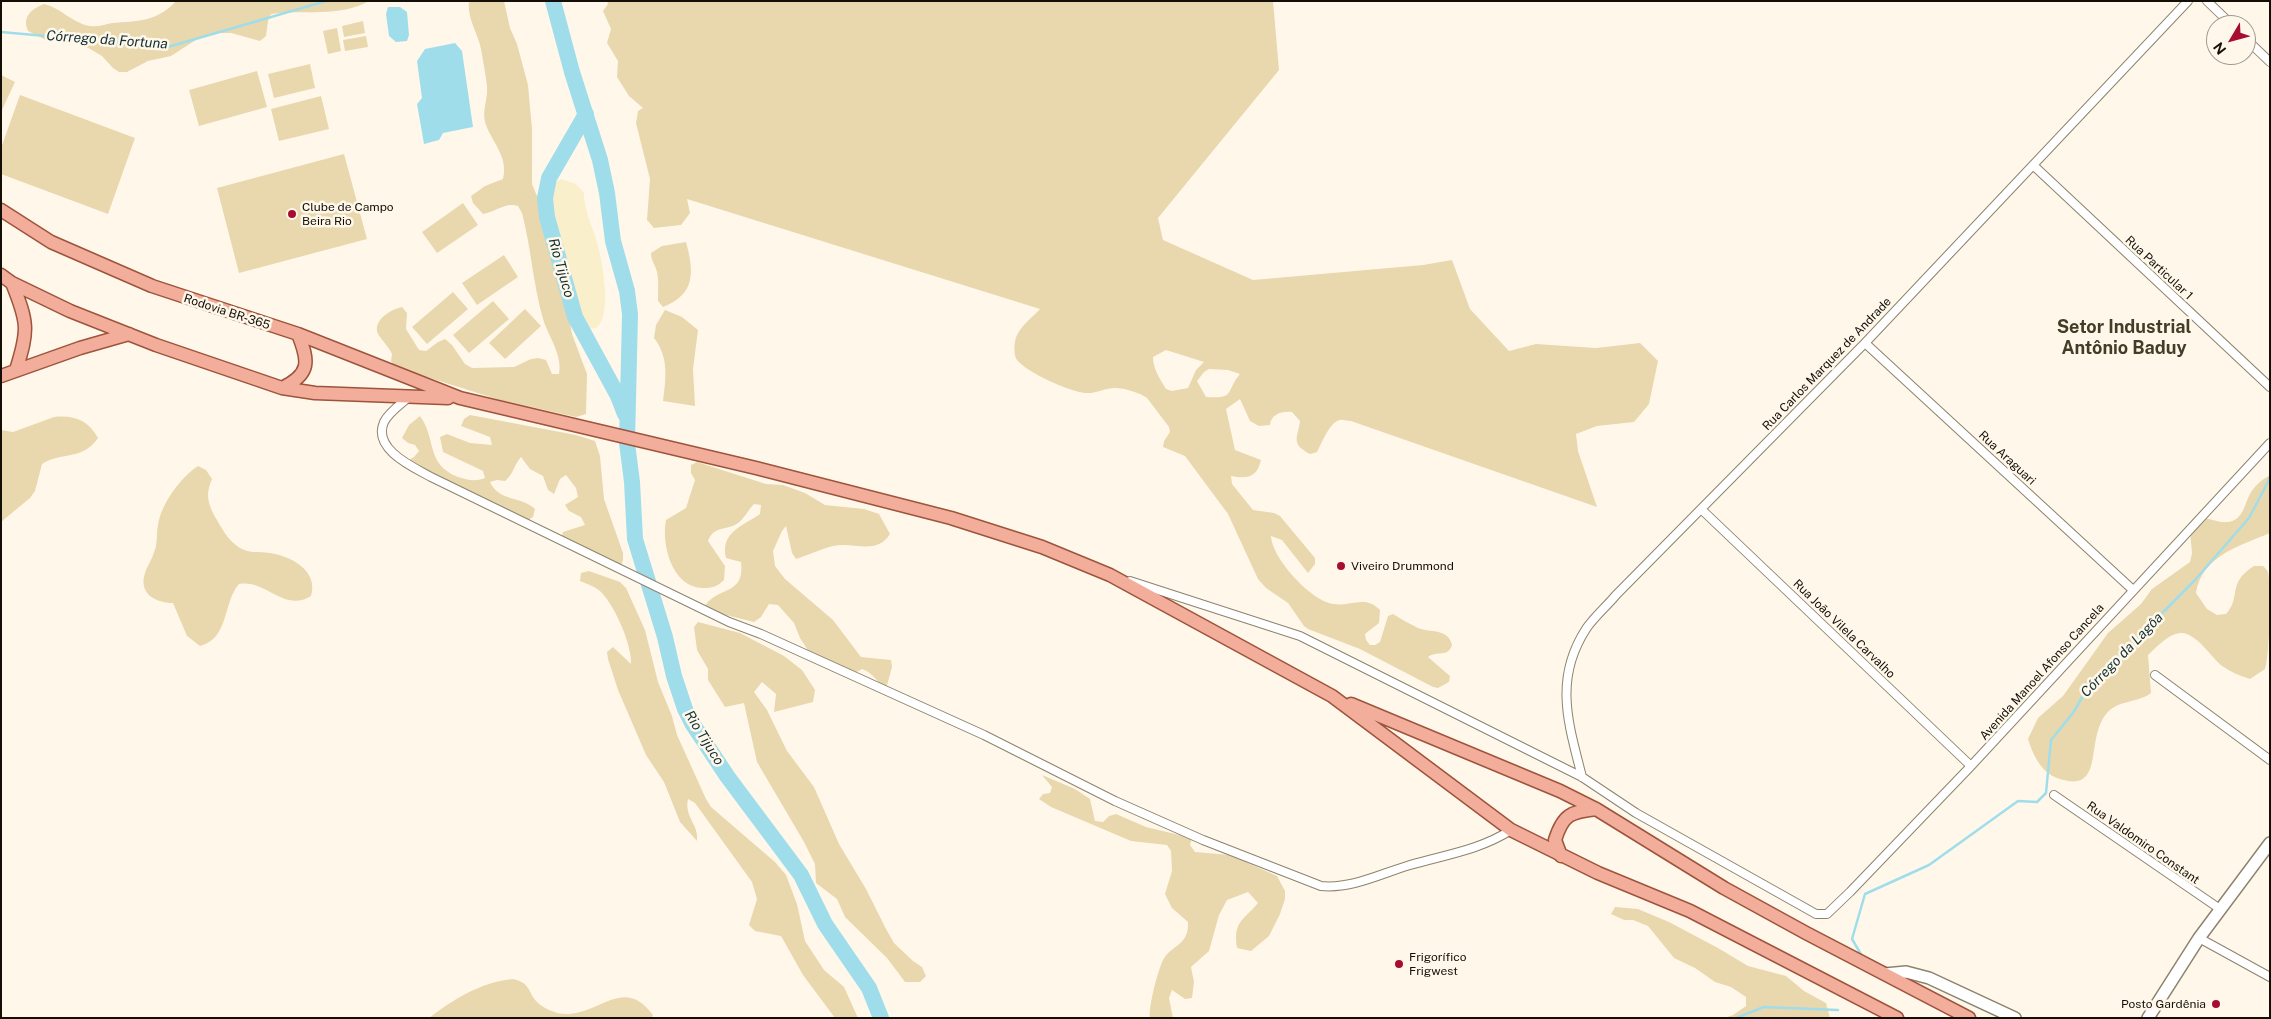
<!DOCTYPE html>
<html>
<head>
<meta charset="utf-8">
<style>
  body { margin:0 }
  #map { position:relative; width:2271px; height:1019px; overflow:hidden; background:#fff8ea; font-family:"Public Sans",sans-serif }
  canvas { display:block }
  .frame { position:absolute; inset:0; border:2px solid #130f07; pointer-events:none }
  .north { position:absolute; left:2206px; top:15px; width:50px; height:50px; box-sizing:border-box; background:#fff8ea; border:1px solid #a19b8f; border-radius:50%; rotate:233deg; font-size:14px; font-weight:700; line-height:20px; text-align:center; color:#130f07 }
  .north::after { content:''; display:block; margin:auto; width:18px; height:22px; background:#a60d30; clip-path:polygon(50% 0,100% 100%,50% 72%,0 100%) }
</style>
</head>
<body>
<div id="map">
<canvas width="2271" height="1019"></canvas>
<div class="frame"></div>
<div class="north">N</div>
</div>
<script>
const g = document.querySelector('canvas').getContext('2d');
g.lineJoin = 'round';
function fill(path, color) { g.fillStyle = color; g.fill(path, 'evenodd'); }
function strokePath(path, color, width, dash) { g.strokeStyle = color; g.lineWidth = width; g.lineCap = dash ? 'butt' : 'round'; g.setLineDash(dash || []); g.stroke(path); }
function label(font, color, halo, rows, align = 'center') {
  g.font = font + ' "Public Sans",sans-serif'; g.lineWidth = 5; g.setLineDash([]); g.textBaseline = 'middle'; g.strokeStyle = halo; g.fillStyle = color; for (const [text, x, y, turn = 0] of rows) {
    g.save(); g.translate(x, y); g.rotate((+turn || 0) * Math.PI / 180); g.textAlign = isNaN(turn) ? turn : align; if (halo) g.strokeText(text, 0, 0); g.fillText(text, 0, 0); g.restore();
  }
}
fill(new Path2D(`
  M 176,1 L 369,1 C 339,18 304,9 271,14 L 268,21 L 266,36 L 260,41 L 231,33 L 213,33 L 199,38 L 171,56 L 148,61 L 127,72 L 119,72 L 113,68 L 102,56 L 85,46 L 71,40 L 48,41 L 28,31 C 22,17 31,9 44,4 C 60,8 70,20 85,25 C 95,28 103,25 112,23 C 137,21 157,22 176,1 Z
  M 469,1 L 504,1 L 510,28 L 517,44 L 528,85 L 532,129 L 532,184 L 544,213 L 562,276 L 572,334 L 587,374 L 586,414 L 576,417 L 500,400 L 395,367 L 391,361 L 392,354 C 389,347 380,338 378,334 C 372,320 392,309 402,307 L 407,313 L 406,329 L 419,350 L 426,351 L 438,342 L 445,339 L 452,345 L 465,364 L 472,368 L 514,367 L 531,359 L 538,358 L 546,360 L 552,374 L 559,374 C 563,355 548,336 543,319 C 533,284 531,247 522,213 L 518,206 C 504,202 497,212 483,214 L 473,203 L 471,196 L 485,186 L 503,179 C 509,156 491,142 485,122 C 482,109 488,100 487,87 C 486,75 483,62 481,49 C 478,33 467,19 469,1 Z
  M 607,1 L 1273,1 L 1279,70 L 1158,218 L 1163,240 L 1253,280 L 1423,265 L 1452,260 L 1470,309 L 1509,351 L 1536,344 L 1596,348 L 1640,343 L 1658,361 L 1649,404 L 1634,422 L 1597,426 L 1576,434 L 1578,451 L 1597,507 L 1351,421 C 1347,421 1343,419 1340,420 C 1330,421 1321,445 1317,452 L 1310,454 C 1290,444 1298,437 1300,421 L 1292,412 C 1282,411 1271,414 1270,425 L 1259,426 L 1250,421 L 1240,399 L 1226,409 L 1235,450 L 1261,460 C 1257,478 1247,479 1231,476 L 1232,484 L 1253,510 L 1274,513 L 1280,516 L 1315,558 L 1315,564 L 1308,573 L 1282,540 L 1271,536 C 1272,558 1308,597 1329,603 C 1347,609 1365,593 1380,610 L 1379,623 L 1365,634 L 1366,640 L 1370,645 L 1375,645 L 1380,642 L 1388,616 L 1393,614 C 1401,619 1410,624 1418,628 C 1431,633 1448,628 1452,645 C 1448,658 1437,650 1428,657 L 1450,676 L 1449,682 L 1438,688 L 1433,687 L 1360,649 L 1308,629 L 1304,626 L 1288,603 L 1266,588 L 1258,579 L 1228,514 L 1185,456 L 1163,447 L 1164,441 L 1170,432 L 1169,427 L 1147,398 C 1141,393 1124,388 1115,388 C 1105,388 1096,394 1085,393 C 1070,392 1026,372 1017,360 C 1014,356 1014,347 1015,342 C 1017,328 1032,318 1040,309 L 687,199 L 690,213 L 681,225 L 654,228 L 647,220 L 650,179 L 636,123 L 638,111 L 643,108 L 629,96 L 617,77 L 618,61 L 607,43 L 611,29 L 603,11 L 608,4 ZM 1166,350 L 1204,362 L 1196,370 L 1188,388 L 1172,391 L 1166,389 C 1160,379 1153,369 1153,357 ZM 1209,369 L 1228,370 L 1240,374 C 1225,392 1236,399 1206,397 L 1197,381 L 1204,372 Z
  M 363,21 L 365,33 L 344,37 L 342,26 Z
  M 337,28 L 341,51 L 328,54 L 323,31 Z
  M 366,36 L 368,47 L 345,51 L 343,40 Z
  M 310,64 L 315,88 L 274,98 L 268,74 Z
  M 257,71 L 267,107 L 199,126 L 189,90 Z
  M 1,75 L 15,82 L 1,112 Z
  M 20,95 L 135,138 L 108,214 L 1,174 L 1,148 Z
  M 321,96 L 329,129 L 279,141 L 271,109 Z
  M 344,154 L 367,239 L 239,273 L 217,188 Z
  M 463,203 L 478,225 L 437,253 L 422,232 Z
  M 686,242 C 694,272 696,294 663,307 L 658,301 C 658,292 659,281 657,272 C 655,264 651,261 651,253 L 662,246 Z
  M 504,255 L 518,277 L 477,305 L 462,283 Z
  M 453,292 L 468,309 L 427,344 L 412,327 Z
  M 493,301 L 509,319 L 469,353 L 453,335 Z
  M 525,309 L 541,326 L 505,359 L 489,343 Z
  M 665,310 L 682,317 L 698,330 L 693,369 L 695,406 L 663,401 C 666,378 669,357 654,338 L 656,325 Z
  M 470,415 L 576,435 L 595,441 L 600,456 L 604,499 L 623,553 L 623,560 L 620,568 L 561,539 L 563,532 L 585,525 L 581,517 L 569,511 L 565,505 L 578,497 L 576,488 L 566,475 L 560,479 L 554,494 L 548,490 L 543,476 L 530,469 L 521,457 C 514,465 513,475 505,481 L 497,480 L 490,482 C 499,502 522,496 535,509 L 533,517 L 527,521 L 434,478 L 407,461 L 414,457 L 419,451 L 415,445 L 408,443 L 402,438 L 409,425 L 420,416 C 437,439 425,464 458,477 C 468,480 475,482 485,478 L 483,471 L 443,452 L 440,437 L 447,434 L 470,443 L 492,445 L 490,437 L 461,426 L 464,419 Z
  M 54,417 C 74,415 88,420 98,438 C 82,461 63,451 42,464 L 35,491 L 30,498 L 1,522 L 1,430 L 13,432 Z
  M 697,462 L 766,484 L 783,485 L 805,493 L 825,505 L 864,509 L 879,514 L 890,534 C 876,556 853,541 833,546 C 821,549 808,555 796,559 L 792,553 L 786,526 L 782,531 L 773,551 L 775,566 L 785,579 L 833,620 L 861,657 L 891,660 L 892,667 L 886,689 C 877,683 874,673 862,669 L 855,673 L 809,652 L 800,638 L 794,623 L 778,605 L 769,604 L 761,617 L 754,622 L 710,611 L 705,606 C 718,586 745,596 741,562 L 726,558 C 720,532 743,526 760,514 L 761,505 L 754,504 C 748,510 745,518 738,523 C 727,531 714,525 708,541 L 725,566 L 724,580 C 717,587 712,588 703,588 C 672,588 661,544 666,520 L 686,508 L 695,480 L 691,473 L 691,465 Z
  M 198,466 L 206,470 L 212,479 C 206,493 207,501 214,515 C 221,527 228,541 240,548 C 250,554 259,551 270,553 C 291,556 319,571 311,596 C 284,613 266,579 239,584 C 223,602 229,639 200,646 L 187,636 L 173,603 C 156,603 138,594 145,573 C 147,566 152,560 154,552 C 158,544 156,534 158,525 C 161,504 181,477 198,466 Z
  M 2270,475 L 2270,533 C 2239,546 2202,556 2196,593 L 2207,609 L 2217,615 L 2226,614 C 2242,596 2226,584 2254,566 L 2263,566 C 2265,568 2267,570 2268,572 C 2271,585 2270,657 2265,669 L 2250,679 C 2240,676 2231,672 2222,666 C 2211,657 2196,632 2180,633 C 2168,634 2157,647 2148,655 L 2151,693 C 2138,703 2118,700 2107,713 C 2084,739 2107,796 2057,778 C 2041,772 2033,755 2028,739 L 2038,718 L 2063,696 L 2108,633 L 2141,604 L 2152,589 L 2190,562 L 2192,553 L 2190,531 L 2200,518 C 2210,518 2218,523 2227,522 C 2243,521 2244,505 2250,494 C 2255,485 2262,480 2270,475 Z
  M 589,571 L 620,582 L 626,588 L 645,630 L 658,682 L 672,716 L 677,735 L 706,799 L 711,807 L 775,862 L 786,875 L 797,904 L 805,941 L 824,970 L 844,987 L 858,1018 L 835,1018 L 803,975 L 781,936 L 755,931 L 749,925 L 757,899 L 752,882 L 695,803 L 688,799 C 684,817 699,824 697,841 L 680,822 L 664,782 L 646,755 L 618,690 L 608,659 L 607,652 L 613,647 L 631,664 C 632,645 615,606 601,592 C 595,586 587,584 580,581 L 581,573 Z
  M 698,622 L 740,633 L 784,656 L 802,670 L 815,690 L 813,702 L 774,712 L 776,694 L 762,682 L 754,692 L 767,710 L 787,751 L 814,787 L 839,844 L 866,889 L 886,929 L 894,943 L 913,961 L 922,967 L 926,976 L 920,982 L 905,982 L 887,958 L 845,917 L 837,899 L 816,883 L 815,864 L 804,842 L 757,762 L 744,703 L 725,707 L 708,680 L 708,669 L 697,650 L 694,627 Z
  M 1042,775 L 1075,789 L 1090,799 L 1095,821 L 1103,822 L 1109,816 L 1116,814 L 1146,827 L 1192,838 L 1190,845 L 1195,852 L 1230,855 L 1277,876 L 1285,891 L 1285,899 L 1280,914 L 1269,936 L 1251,951 L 1237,948 C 1233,921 1243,921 1258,903 L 1248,892 L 1227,900 L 1219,915 L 1209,951 L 1191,967 L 1194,982 L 1192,998 L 1185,999 L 1172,990 L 1169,998 L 1173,1018 L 1150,1018 C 1148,1008 1158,970 1163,960 C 1172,944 1189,946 1188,922 L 1172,908 L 1165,894 L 1172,871 L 1171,851 L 1167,845 L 1131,841 L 1051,807 L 1039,799 L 1043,794 L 1050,793 L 1052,787 Z
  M 1615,907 L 1638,909 L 1669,922 L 1718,948 L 1748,966 L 1786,976 L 1804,991 L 1826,1003 L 1830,1018 L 1724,1018 L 1733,1015 L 1746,1006 L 1746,997 L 1731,987 L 1715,982 L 1695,968 L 1674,958 L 1648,926 L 1633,920 L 1624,920 L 1611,914 Z
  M 513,979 C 531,983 527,991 537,1002 C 544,1009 559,1015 569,1014 C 603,1011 625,977 653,1015 L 652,1018 L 429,1018 C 454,999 481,982 513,979 Z`), '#e9d7ad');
fill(new Path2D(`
  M 561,179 L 576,184 L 584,193 C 584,210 592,225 597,242 C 602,259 613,317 596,328 L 586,329 L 581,318 L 552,226 C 549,212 545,186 561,179 Z`), '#f9efca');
fill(new Path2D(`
  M 388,7 L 400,7 L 407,12 L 409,35 L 407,41 L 396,42 L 389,36 L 386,14 Z
  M 455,43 L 462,51 L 473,127 L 443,133 L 439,140 L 424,144 L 417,104 L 422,98 L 417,61 L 425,49 Z`), '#a0ddeb');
strokePath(new Path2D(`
  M 1,32 L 168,47 L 326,1
  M 1862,956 L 1852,939 L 1865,894 L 1929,865 L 2018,801 L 2037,802 L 2046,793 L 2051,740 L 2073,713 L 2087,689 L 2195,580 L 2249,518 L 2270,478
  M 1736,1018 L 1764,1007 L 1838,1010`), '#a0ddeb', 2.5);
strokePath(new Path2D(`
  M 553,1 L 572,72 L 600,160 L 607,193 L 613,241 L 627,291 L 630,314 L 627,443 L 632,482 L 635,539 L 665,637 L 674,676 L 685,709 L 692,723 L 727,776 L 801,875 L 825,924 L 869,988 L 881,1018
  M 586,114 L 549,178 L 545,198 L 547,217 L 575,317 L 618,396 L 625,414`), '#a0ddeb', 16);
const minor = new Path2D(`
  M 2207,1 L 2232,25
  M 2246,39 L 2270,62
  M 2033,165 L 2270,387
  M 1865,343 L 2133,590
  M 409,397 C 401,404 389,412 384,422 C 372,449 413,467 431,477 L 729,622 L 761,634 L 984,735 L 1115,801 L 1203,840 L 1321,886 C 1352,889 1380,874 1410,865 C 1444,855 1480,850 1511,830
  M 1701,509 L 1971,766
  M 1130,581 L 1300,636 L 1582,777 L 1636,813 L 1816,914 L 1827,914 L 1850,892 L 1971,766 L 2270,443
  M 2155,675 L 2270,760
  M 1582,777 C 1569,725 1553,680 1586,629 C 1594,617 1607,606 1616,595 L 1865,343 L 2188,1
  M 2054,795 L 2220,909
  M 2199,938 L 2270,977`);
const secondary = new Path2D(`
  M 1885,974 L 1906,972 L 1929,978 L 2015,1018
  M 2148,1018 L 2199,938 L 2270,843`);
const primary = new Path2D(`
  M 1,210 L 51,242 L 152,286 L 298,334 L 460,398 L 756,468 L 951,518 L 1042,547 L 1110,575 L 1332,696 L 1511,830 L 1598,873 L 1690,911 L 1897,1018
  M 1,275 L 12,283 L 70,311 L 156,345 L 282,388 L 315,393 L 448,398
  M 12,283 C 28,322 29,330 16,370
  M 1,376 L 80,348 L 129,334
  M 282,388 C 311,374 309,361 298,334
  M 1351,704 L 1560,791 L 1596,809 L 1724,888 L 1806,933 L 1969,1018
  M 1561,856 L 1555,840 C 1563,814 1571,812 1596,809`);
strokePath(minor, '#8d836d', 10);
strokePath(secondary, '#8d836d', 14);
strokePath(primary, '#9e533c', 15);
strokePath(minor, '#fff', 8);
strokePath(secondary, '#fff', 11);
strokePath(primary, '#f2ae9b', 12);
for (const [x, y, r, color] of [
  [292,214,5,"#a60d30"],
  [1341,566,5,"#a60d30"],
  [1399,964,5,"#a60d30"],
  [2216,1004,5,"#a60d30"]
]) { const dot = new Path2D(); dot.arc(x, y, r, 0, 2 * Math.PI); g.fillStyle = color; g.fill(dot); strokePath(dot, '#fff8ea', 2); }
label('12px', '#130f07', '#fff8ea', [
  ["Clube de Campo",302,207],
  ["Beira Rio",302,221],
  ["Viveiro Drummond",1351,566],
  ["Frigorífico",1409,957],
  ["Frigwest",1409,971],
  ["Posto Gardênia",2206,1004,"right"]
], 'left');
label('12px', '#130f07', '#fff8ea', [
  ["Rua Particular 1",2159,268,43],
  ["Rodovia BR-365",227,312,18],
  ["Rua Carlos Marquez de Andrade",1827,364,-46],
  ["Rua Araguari",2007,458,43],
  ["Rua João Vilela Carvalho",1844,629,44],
  ["Avenida Manoel Afonso Cancela",2042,672,-48],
  ["Rua Valdomiro Constant",2143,843,35]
]);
label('italic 14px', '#113036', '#fff8ea', [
  ["Córrego da Fortuna",107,40,4],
  ["Rio Tijuco",561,268,74],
  ["Córrego da Lagôa",2122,655,-46],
  ["Rio Tijuco",704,738,58]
]);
label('bold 18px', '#453c28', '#fff8ea', [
  ["Setor Industrial",2124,327],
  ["Antônio Baduy",2124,348]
]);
</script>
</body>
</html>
